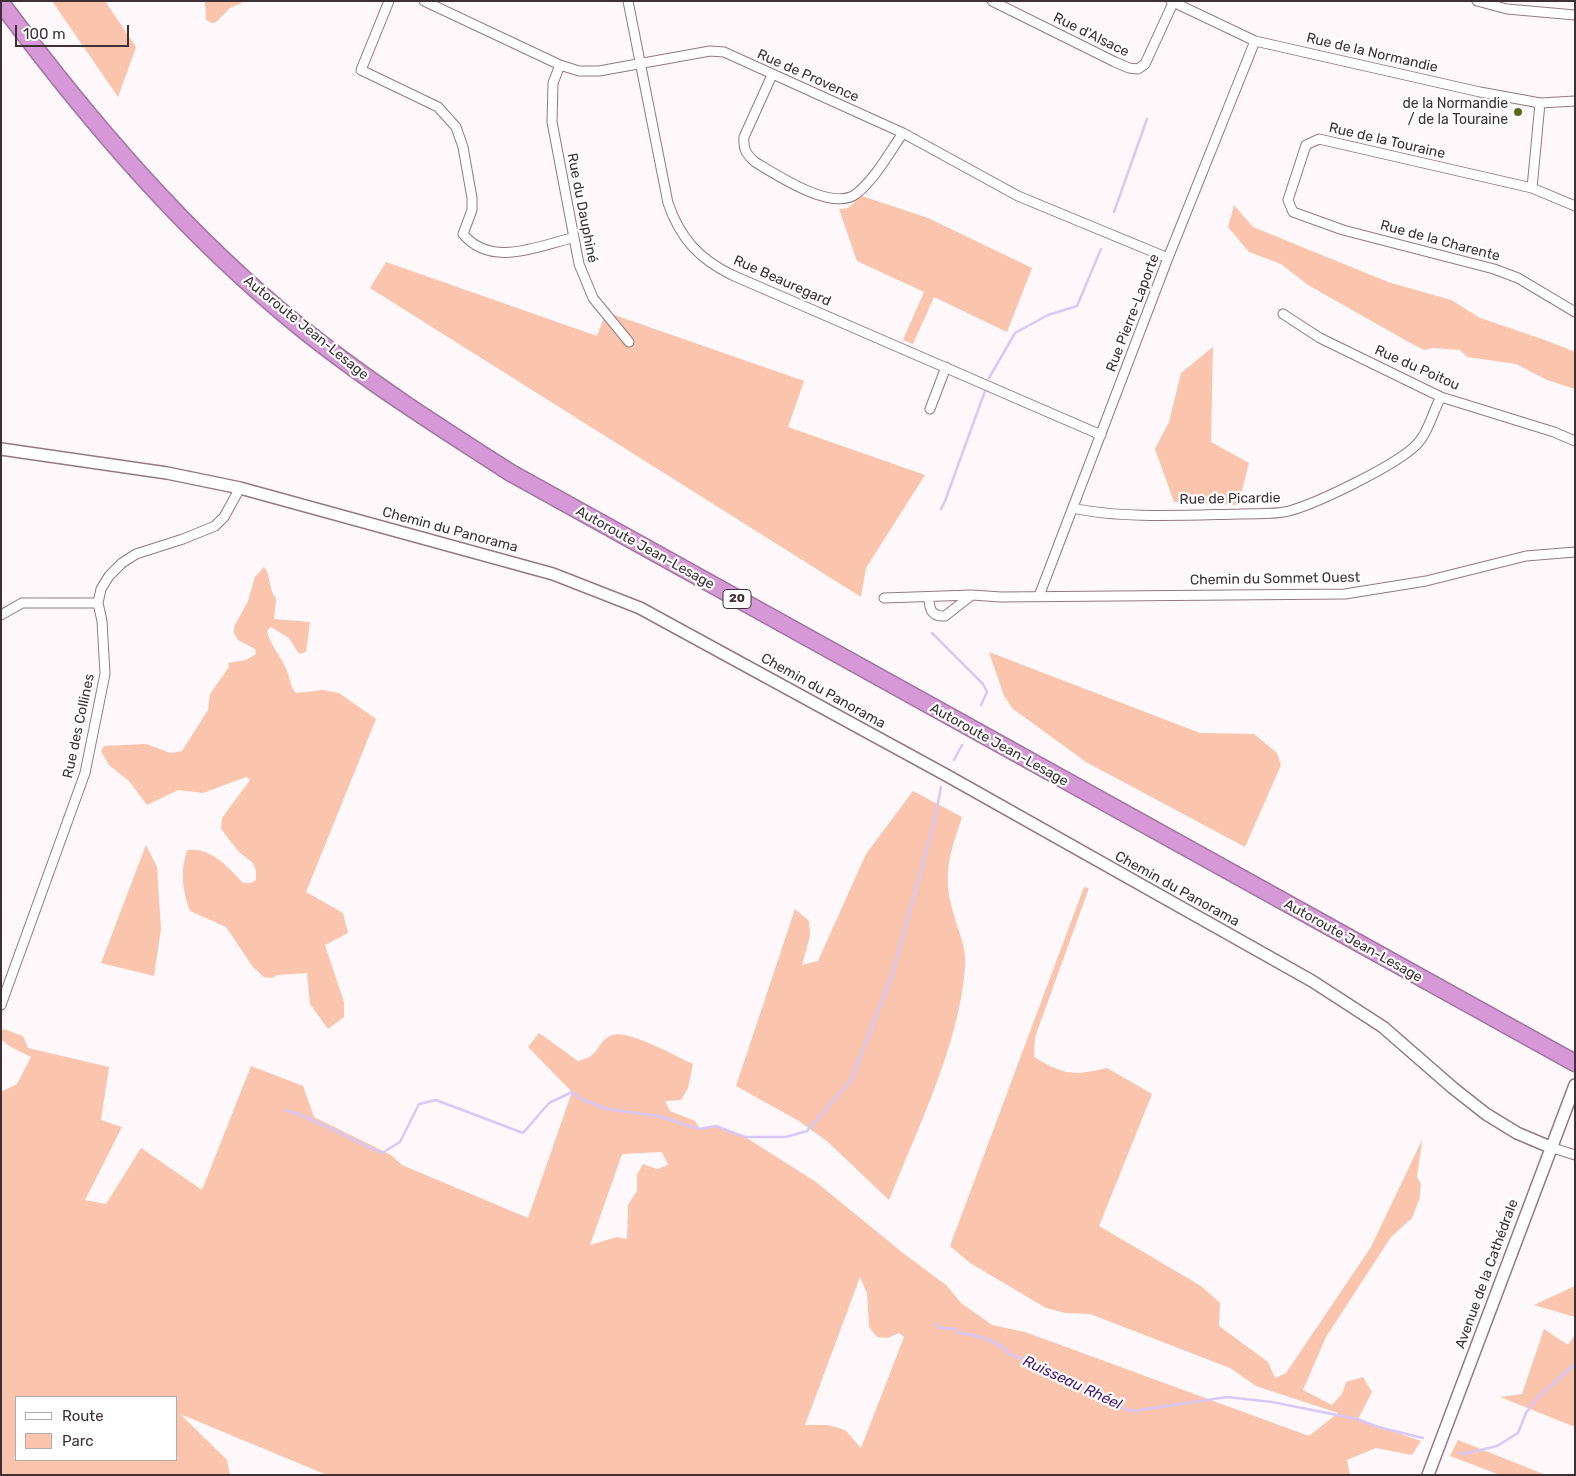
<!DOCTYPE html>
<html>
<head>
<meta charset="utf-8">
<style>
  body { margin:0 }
  #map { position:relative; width:1576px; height:1476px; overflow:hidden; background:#fef8fa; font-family:Rubik,sans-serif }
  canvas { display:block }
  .frame { position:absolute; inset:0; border:2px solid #3d3136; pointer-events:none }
  .legend { position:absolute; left:15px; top:1396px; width:162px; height:65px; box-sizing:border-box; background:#fff; border:1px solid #b1adaf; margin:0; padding:6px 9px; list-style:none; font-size:15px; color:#3d3136 }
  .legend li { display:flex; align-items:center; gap:10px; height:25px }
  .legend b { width:25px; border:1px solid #b1adaf }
  .scale { position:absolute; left:15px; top:25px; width:114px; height:22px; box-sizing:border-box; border:2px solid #3d3136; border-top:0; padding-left:6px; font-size:15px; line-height:18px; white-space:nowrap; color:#3d3136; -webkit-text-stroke:4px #fff; paint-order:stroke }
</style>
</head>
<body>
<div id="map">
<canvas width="1576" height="1476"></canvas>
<div class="frame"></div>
<ul class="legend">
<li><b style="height:6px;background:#fff"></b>Route</li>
<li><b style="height:14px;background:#fbc4ac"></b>Parc</li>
</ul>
<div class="scale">100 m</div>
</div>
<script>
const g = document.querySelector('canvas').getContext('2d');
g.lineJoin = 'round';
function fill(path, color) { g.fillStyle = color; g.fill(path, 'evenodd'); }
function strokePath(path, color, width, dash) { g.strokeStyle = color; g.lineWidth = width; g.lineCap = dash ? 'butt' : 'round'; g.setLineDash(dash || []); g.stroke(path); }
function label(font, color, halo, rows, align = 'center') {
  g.font = font + ' Rubik,sans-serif'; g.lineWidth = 4.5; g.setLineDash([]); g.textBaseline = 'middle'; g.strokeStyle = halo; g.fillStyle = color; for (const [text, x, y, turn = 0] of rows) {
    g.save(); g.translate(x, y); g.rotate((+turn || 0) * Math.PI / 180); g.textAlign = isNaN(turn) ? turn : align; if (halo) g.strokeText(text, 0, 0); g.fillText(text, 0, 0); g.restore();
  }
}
fill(new Path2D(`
  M 52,1 L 105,1 L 136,47 L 118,97 Z
  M 205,1 L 246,1 L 230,8 L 216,22 L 212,23 L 206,20 Z
  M 862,196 L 928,218 L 1032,268 L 1007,332 L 934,297 L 913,344 L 903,340 L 924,292 L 857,261 L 839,209 L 848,208 Z
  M 1234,205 L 1253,227 L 1388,282 L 1451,300 L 1480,318 L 1545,340 L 1575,352 L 1575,389 L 1547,380 L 1516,364 L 1467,357 L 1460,350 L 1433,348 L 1424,350 L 1405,340 L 1308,285 L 1281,264 L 1249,252 L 1228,227 Z
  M 386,262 L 597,336 L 606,312 L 804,381 L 788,427 L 925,475 L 866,568 L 861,597 L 370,288 Z
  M 1213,347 L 1211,442 L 1249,463 L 1238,505 L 1174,502 L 1155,449 L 1169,422 L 1181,373 Z
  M 264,567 C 271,575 268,588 276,599 L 274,619 L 310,622 L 306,652 L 299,654 L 289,638 L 271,627 L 267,631 C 270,646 282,657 287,671 C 291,680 289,685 296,693 L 323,690 L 339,693 L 376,719 L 306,892 L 343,913 L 348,933 L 325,945 L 344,1002 L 344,1017 L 328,1029 L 310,1004 L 307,973 L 278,975 L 271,978 L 264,977 L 253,967 L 226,927 L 190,911 C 182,890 180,871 187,850 C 211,847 228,867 243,883 L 251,883 L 256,880 L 256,871 L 253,863 L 239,852 L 221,829 L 222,818 L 250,780 L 246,777 L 203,793 L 178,790 L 147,805 L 129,781 L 109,765 L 101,751 L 104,746 L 146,744 L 170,753 L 182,751 L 208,710 L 210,694 L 229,667 L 228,663 L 246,660 L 256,654 L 255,649 L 238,640 L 234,633 L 234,627 L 248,601 L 255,577 Z
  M 989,652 L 1200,733 L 1254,734 L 1277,753 L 1281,765 L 1245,847 L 1086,762 L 1013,709 L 1004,696 Z
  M 913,791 L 962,817 C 950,854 942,872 953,912 C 958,931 967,947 965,967 C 960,1042 917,1130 889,1200 L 828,1142 L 799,1121 L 736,1086 L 795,909 L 809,921 L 810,936 L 802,965 L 818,961 L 866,854 Z
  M 146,845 L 157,867 L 161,929 L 154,976 L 101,963 Z
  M 1084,887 L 1089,888 L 1035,1037 L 1034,1057 C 1064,1075 1073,1076 1107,1068 L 1152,1094 L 1099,1226 L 1201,1286 L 1220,1303 L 1219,1326 L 1268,1362 L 1275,1378 L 1286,1373 L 1371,1247 L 1422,1140 L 1417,1177 L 1421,1184 L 1419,1200 L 1412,1218 L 1391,1237 L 1326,1337 L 1303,1390 L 1332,1405 L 1342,1394 L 1346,1382 L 1363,1377 L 1372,1392 L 1358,1419 L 1421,1441 L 1412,1455 L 1376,1448 L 1347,1460 L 1350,1475 L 327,1475 L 180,1414 L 227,1460 L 230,1475 L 1,1475 L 1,1092 L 17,1084 L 31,1057 L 9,1046 L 1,1039 L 1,1031 L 4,1029 L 23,1036 L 28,1048 L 109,1067 L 101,1120 L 122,1127 L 85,1200 L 106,1204 L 141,1148 L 202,1190 L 251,1066 L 303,1086 L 314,1117 L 391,1155 L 402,1165 L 528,1218 L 572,1092 L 528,1047 L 539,1033 L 578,1061 C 602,1055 595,1044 610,1036 C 625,1027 676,1057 693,1064 L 688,1088 L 681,1100 L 665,1101 L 670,1111 L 695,1121 L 700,1129 L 716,1126 L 745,1137 L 816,1182 L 903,1253 L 946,1285 L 961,1303 L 992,1325 L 1025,1332 L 1309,1436 L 1338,1413 L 1256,1386 L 1230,1368 L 1090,1314 L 1065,1313 L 1046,1308 L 970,1263 L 950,1246 ZM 662,1152 L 668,1165 L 657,1169 L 643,1164 L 637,1175 L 637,1191 L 628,1205 L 627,1239 L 617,1237 L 590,1245 L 622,1154 ZM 860,1277 L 867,1293 L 869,1327 L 877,1337 L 888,1338 L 899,1333 L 904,1337 L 861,1448 L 845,1430 L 828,1425 L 805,1425 ZM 16,1397 L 176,1397 L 176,1460 L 16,1460 Z
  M 1575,1286 L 1575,1317 L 1534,1305 Z
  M 1544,1329 L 1568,1345 L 1575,1335 L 1575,1427 L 1500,1397 L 1522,1394 Z
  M 1458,1440 L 1546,1475 L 1500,1475 L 1450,1456 Z`), '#fbc4ac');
strokePath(new Path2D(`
  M 1114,212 L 1147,119
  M 989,378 L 1015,333 L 1048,315 L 1077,306 L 1101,249
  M 941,509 L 945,501 L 985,391
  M 932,633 L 983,684 L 987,692 L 981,705
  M 954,760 L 962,745
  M 286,1110 C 320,1120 349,1140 382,1153 L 400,1142 L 419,1104 L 436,1100 L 523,1133 L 549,1103 L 572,1092 L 583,1100 L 607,1109 L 658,1116 L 699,1129 L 716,1126 L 745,1137 L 786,1137 L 807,1131 L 851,1080 L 892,975 L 934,823 L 941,787
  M 936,1324 L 940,1328 L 956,1329 L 958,1333 C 976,1334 998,1341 1010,1354 C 1032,1364 1057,1372 1078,1384 C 1098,1394 1112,1407 1134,1411 L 1227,1397 L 1272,1402 L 1357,1419 L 1378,1427 L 1423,1438
  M 1459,1452 L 1463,1454 L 1497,1446 L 1518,1433 L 1526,1413 L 1538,1397 L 1575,1364`), '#d8c7f9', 2.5);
const minor = new Path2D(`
  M 389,1 L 361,70 L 438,107 L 456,127 L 463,147 L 472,198 L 472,210 L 463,234 C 491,268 538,246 572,238
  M 424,1 L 560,65 L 579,71 L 599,71 L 710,51 L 724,52 L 903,133 L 1018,196 L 1168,258
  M 628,1 L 668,203 C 680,238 699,259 732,275 L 1101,435
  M 992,1 L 1115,62 L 1129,68 L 1138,69 L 1145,64 L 1173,3
  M 1171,1 L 1255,41 L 1480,92 L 1540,103 L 1575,101
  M 1477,1 L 1507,9 L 1575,15
  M 560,65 L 553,83 L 552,122 L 579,264 L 593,298 L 629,342
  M 772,75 L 744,137 C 743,149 746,154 755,162 C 777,175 832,212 856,194 C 875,179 889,153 903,133
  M 1532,188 L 1540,103
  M 1575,206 L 1532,188 L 1319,139 L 1306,145 L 1288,200 L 1293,212 L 1343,230 L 1494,269 L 1518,278 L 1575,312
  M 1283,314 L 1320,338 L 1441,397 L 1554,432 L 1575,441
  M 930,409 L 946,367
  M 1073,508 C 1120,519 1190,515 1240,514 C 1255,513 1274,515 1289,511 C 1318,503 1392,467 1414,447 C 1428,435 1432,413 1441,397
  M 1039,596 L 1168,258 L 1255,41
  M 929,597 C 929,608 931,617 945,616 L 972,595
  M 884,598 L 972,595 L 1001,597 L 1345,594 L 1426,581 L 1526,556 L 1575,552
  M 1,615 L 22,603 L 98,603
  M 1,1005 L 85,773 L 105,674 L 102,621 L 98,603 L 101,589 L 109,576 L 122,563 L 136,554 L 183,539 L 215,526 L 224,517 L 240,488
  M 1550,1147 L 1575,1155`);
const tertiary = new Path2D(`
  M 1,449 L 167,473 L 240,488 L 553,574 L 640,608 L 946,775 L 1312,981 L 1383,1027 L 1453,1088 L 1486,1114 L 1517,1133 L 1550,1147
  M 1428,1475 L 1575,1085`);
const motorway = new Path2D(`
  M 1,3 C 89,121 185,234 300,327 C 367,381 439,427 511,473 L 1575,1063`);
strokePath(minor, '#947984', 11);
strokePath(tertiary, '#947984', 14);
strokePath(motorway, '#a1749f', 19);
strokePath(minor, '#fff', 9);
strokePath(tertiary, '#fff', 11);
strokePath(motorway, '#d798d8', 16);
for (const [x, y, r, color] of [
  [1518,112,5,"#556b19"]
]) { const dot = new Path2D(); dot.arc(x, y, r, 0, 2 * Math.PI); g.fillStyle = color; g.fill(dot); strokePath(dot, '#fff', 2); }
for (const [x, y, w] of [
  [737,599,28]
]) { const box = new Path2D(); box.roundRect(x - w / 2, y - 9.5, w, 19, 4); g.fillStyle = '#fff'; g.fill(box); strokePath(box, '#3d3136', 1); }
label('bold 12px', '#3d3136', null, [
  ["20",737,599]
]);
label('14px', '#3d3136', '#fff', [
  ["Rue d'Alsace",1091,35,26],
  ["Rue de la Normandie",1372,53,13],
  ["Rue de Provence",808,76,24],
  ["Rue de la Touraine",1387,141,13],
  ["Rue du Dauphiné",582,208,79],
  ["Rue de la Charente",1440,241,15],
  ["Rue Beauregard",782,281,24],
  ["Rue Pierre-Laporte",1133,313,-69],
  ["Autoroute Jean-Lesage",306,328,39],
  ["Rue du Poitou",1417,368,24],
  ["Rue de Picardie",1230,499,-1],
  ["Chemin du Panorama",450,530,15],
  ["Autoroute Jean-Lesage",645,548,29],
  ["Chemin du Sommet Ouest",1275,579,-1],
  ["Chemin du Panorama",823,691,29],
  ["Rue des Collines",79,726,-78],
  ["Autoroute Jean-Lesage",999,745,29],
  ["Chemin du Panorama",1177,889,29],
  ["Autoroute Jean-Lesage",1353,941,29],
  ["Avenue de la Cathédrale",1487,1274,-70]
]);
label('14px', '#3d3136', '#fff', [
  ["de la Normandie",1508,104],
  ["/ de la Touraine",1508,120]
], 'right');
label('italic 15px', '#461977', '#fff', [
  ["Ruisseau Rhéel",1072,1383,25]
]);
</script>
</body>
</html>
